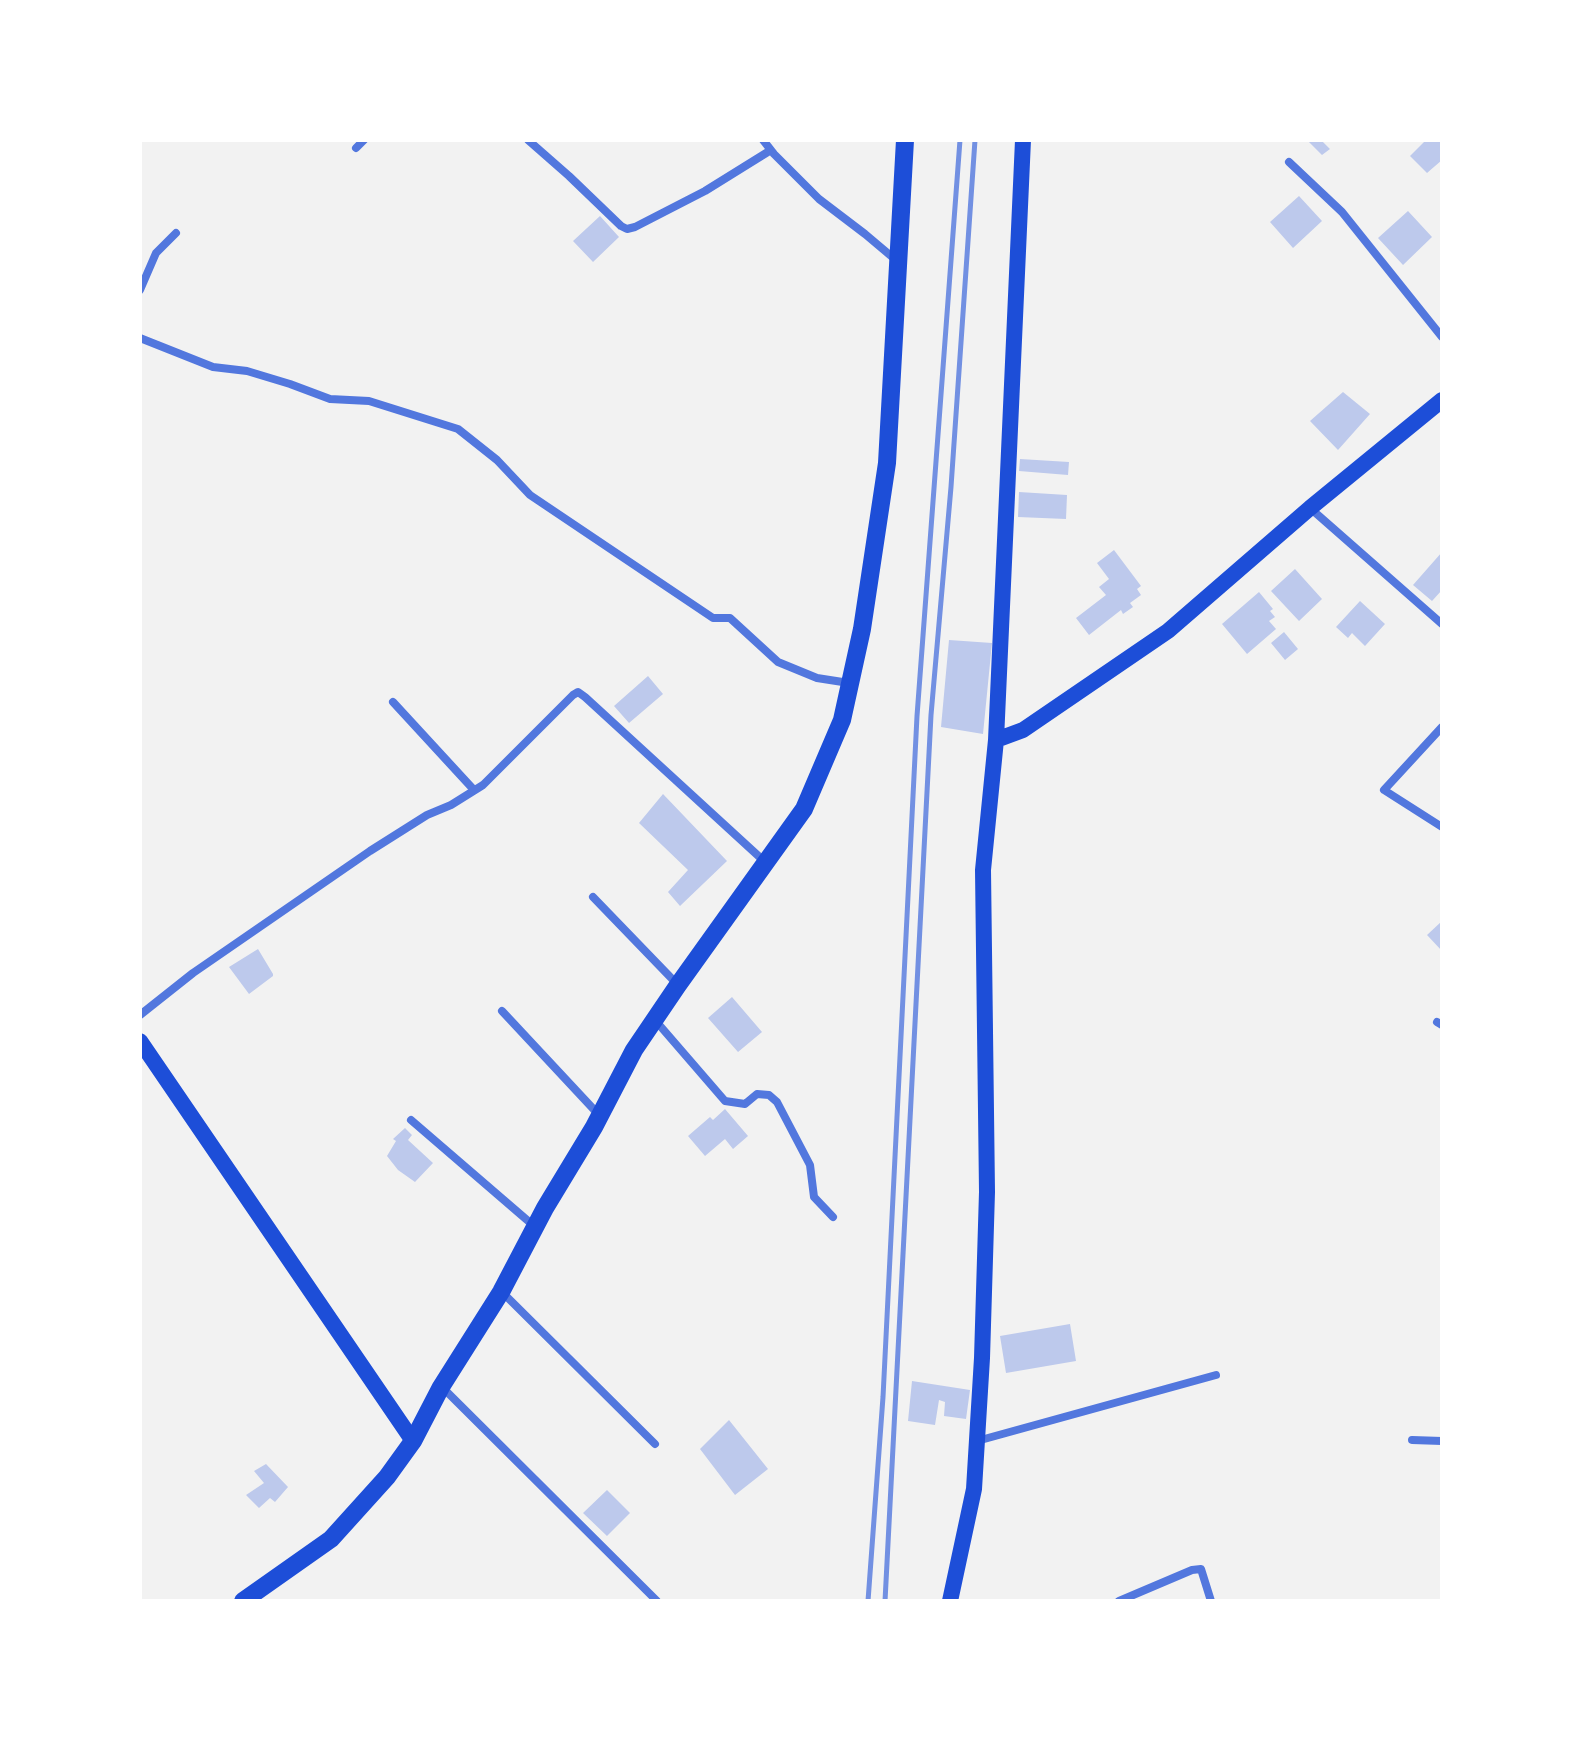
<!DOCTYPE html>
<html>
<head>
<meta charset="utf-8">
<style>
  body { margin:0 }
  #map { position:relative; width:1582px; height:1741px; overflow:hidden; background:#f2f2f2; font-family:"Noto Sans",sans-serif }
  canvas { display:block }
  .frame { position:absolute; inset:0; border:142px solid #fff; pointer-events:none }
</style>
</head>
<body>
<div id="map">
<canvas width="1582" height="1741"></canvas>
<div class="frame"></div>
</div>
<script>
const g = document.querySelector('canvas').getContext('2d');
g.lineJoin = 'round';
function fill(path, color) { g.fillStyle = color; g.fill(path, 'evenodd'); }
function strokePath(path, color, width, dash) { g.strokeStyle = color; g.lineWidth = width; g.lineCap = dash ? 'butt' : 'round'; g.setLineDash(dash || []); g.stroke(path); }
fill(new Path2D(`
  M 1307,140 L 1321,140 L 1330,149 L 1322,155 Z
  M 1426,140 L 1442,140 L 1442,160 L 1427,173 L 1410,156 Z
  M 1299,196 L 1322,221 L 1293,248 L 1270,222 Z
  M 1408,211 L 1432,237 L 1403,265 L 1378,238 Z
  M 600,216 L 619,237 L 593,262 L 573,241 Z
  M 1343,392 L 1370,414 L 1338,450 L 1310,421 Z
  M 1020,459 L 1069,462 L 1068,475 L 1019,471 Z
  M 1019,492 L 1067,495 L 1066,519 L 1018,517 Z
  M 1114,550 L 1141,586 L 1137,589 L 1141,595 L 1130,603 L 1133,607 L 1123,614 L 1121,610 L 1089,635 L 1076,618 L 1106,595 L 1099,587 L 1109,579 L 1097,563 Z
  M 1442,552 L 1442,590 L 1432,601 L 1413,585 Z
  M 1295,569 L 1322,599 L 1299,621 L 1271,591 Z
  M 1259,592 L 1273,609 L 1270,611 L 1275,617 L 1269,621 L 1276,629 L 1247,654 L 1222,624 Z
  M 1360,601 L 1385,624 L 1365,646 L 1352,633 L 1348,638 L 1336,627 Z
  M 1284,632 L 1298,649 L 1285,660 L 1271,643 Z
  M 949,640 L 992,643 L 983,734 L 941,727 Z
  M 648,676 L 663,694 L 629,723 L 614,706 Z
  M 663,794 L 727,861 L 680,906 L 668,892 L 688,870 L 639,823 Z
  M 1442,921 L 1442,951 L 1427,935 Z
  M 258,949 L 273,974 L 273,976 L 249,994 L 229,967 Z
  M 732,997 L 762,1032 L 738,1052 L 708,1018 Z
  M 725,1109 L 748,1136 L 733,1149 L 725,1139 L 705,1156 L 688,1136 L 710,1117 L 713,1120 Z
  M 405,1128 L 412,1135 L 408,1140 L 433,1163 L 415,1182 L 398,1170 L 387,1156 L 396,1141 L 393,1139 Z
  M 1070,1324 L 1076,1361 L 1006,1373 L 1000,1336 Z
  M 912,1381 L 970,1390 L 966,1419 L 944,1416 L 945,1402 L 939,1400 L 935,1425 L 908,1421 Z
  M 729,1420 L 768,1469 L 735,1495 L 700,1449 Z
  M 266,1464 L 288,1487 L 275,1502 L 270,1498 L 259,1508 L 246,1495 L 264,1483 L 254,1471 Z
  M 607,1490 L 630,1513 L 607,1536 L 583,1513 Z`), '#bdc9ec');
strokePath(new Path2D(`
  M 528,140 L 569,176 L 621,226 L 627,229 L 635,227 L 705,191 L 771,150
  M 763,140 L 774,154 L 819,199 L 865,234 L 897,261
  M 356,148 L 364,140
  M 1289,162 L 1342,212 L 1442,337
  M 140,290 L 156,253 L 176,233
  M 140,338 L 213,367 L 247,371 L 290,384 L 330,399 L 369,401 L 458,429 L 497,460 L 530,495 L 713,618 L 730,618 L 778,662 L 817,678 L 849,683
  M 1310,508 L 1442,624
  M 393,702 L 474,790
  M 1442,727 L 1384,790 L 1442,827
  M 593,897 L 677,984
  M 502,1011 L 599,1115
  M 140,1015 L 193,973 L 370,851 L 427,815 L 451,805 L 483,785 L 573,695 L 578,692 L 585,697 L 765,862
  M 655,1020 L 725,1101 L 745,1104 L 757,1094 L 769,1095 L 777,1102 L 810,1165 L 814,1197 L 833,1217
  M 1437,1022 L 1442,1025
  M 411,1120 L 534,1226
  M 502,1292 L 655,1444
  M 442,1387 L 657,1601
  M 1412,1440 L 1442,1441
  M 977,1441 L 1216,1375
  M 1119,1601 L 1192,1570 L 1201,1569 L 1211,1601`), '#5277de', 8);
strokePath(new Path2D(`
  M 996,740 L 1023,730 L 1168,631 L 1310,508 L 1442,400
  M 140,1041 L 413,1441
  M 950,1601 L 974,1489 L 982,1358 L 987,1192 L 983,870 L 996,740 L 1023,140`), '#1d4ed8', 16);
strokePath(new Path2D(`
  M 243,1601 L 331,1539 L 387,1477 L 413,1441 L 441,1387 L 501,1292 L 545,1208 L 594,1127 L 634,1050 L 678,985 L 804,809 L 842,720 L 862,629 L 887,463 L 905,140`), '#1d4ed8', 18);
strokePath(new Path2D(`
  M 868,1601 L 883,1397 L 917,716 L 960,140
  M 885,1601 L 931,715 L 951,487 L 975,140`), '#7290e2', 5);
</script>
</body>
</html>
